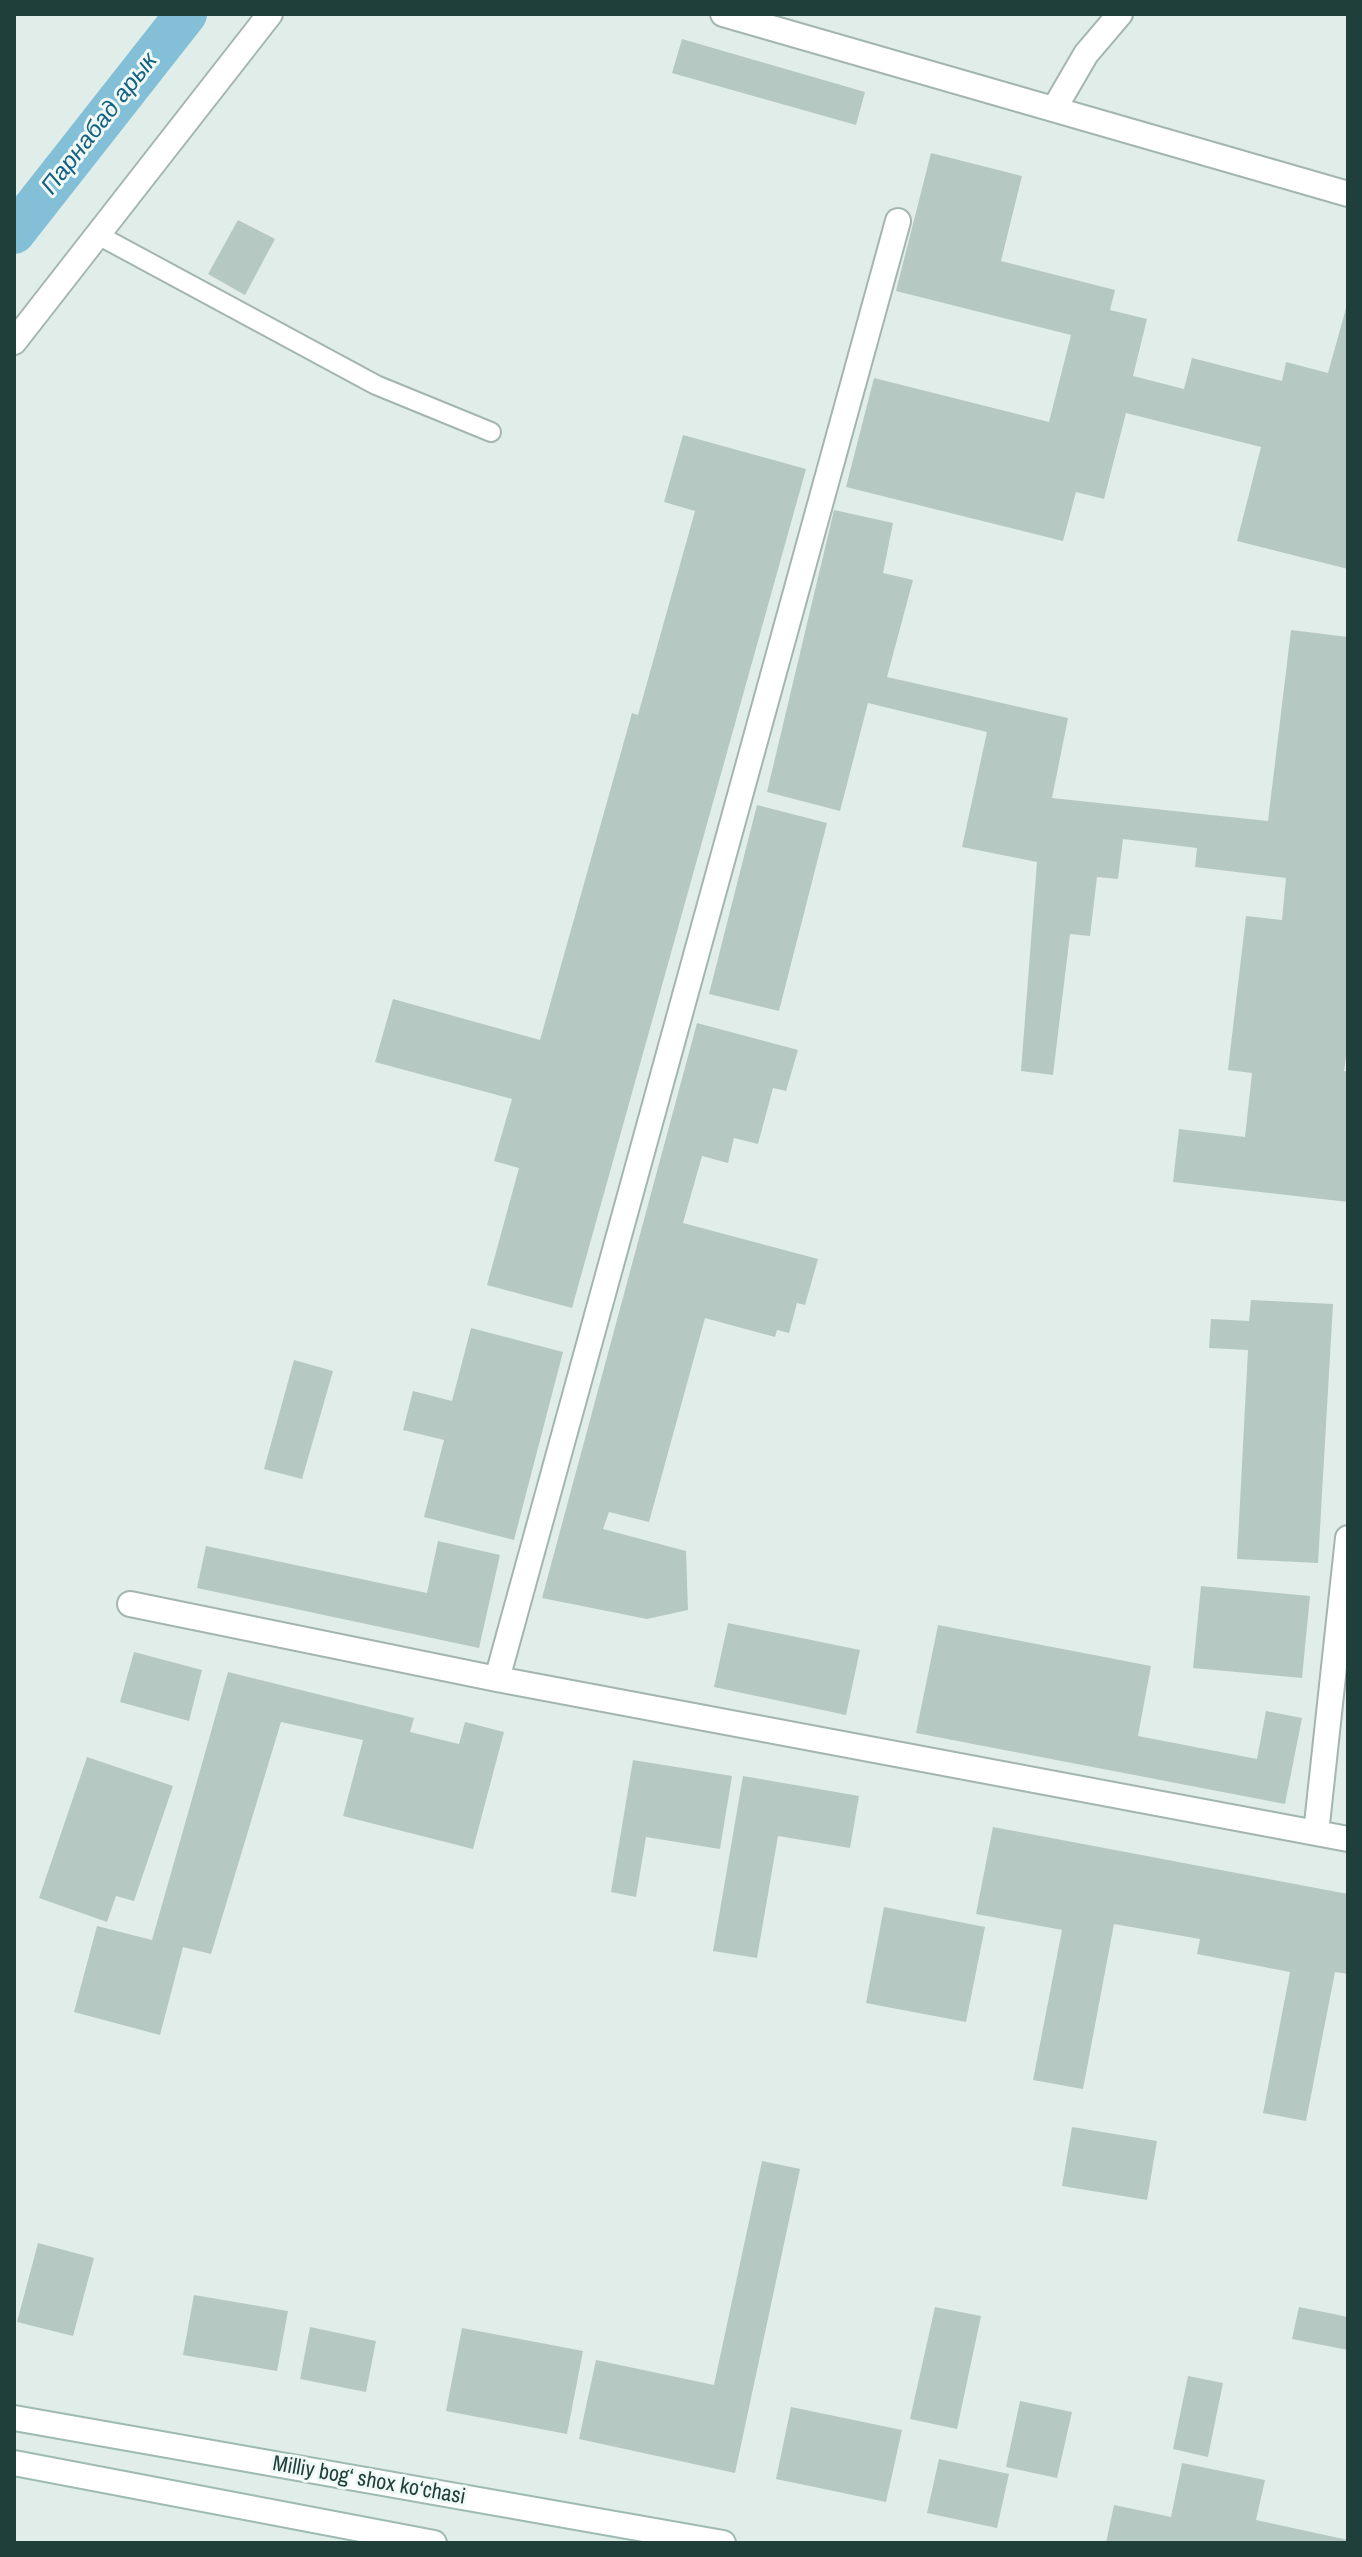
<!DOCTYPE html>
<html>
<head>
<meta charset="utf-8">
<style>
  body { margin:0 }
  #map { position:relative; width:1362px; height:2557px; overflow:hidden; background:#e1ede9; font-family:"Archivo Narrow",sans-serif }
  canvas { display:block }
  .frame { position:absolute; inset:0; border:16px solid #1f3f3a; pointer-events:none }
</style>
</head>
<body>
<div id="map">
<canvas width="1362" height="2557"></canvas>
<div class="frame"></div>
</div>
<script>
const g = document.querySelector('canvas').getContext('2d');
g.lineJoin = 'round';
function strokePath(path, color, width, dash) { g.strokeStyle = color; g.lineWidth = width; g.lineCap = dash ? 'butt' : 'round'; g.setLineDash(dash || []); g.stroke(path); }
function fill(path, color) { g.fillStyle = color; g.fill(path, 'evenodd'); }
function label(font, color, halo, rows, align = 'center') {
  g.font = font + ' "Archivo Narrow",sans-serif'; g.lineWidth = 6; g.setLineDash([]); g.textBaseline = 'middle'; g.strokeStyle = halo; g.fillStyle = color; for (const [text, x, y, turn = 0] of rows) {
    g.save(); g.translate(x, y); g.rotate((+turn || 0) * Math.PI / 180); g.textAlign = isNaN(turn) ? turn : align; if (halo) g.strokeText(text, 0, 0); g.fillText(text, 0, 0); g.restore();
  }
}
strokePath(new Path2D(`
  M 14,233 L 186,14`), '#83c0d7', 42);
fill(new Path2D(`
  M 682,39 L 865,92 L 856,125 L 672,73 Z
  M 931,153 L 1022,176 L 1001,261 L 1115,290 L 1110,310 L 1147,319 L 1133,376 L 1184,389 L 1192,358 L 1282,381 L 1286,362 L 1328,373 L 1348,301 L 1348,569 L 1237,541 L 1261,447 L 1126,413 L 1104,499 L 1076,492 L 1063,541 L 846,487 L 874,378 L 1049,422 L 1071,335 L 896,291 Z
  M 238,220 L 275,239 L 245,295 L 208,274 Z
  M 683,435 L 806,469 L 572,1308 L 487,1285 L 519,1168 L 494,1161 L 512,1099 L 375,1062 L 393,999 L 540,1040 L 632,713 L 638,715 L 695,511 L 664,502 Z
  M 834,510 L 893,523 L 883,573 L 913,580 L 887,677 L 1068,718 L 1052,798 L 1268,821 L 1291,630 L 1348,637 L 1348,1042 L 1344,1071 L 1348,1071 L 1348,1202 L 1173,1182 L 1179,1129 L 1245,1137 L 1252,1073 L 1228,1070 L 1246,916 L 1282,920 L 1286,878 L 1195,867 L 1197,848 L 1123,839 L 1118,879 L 1097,877 L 1090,936 L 1070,934 L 1053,1075 L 1021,1071 L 1037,862 L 962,847 L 987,732 L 868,703 L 840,811 L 767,792 Z
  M 757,805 L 827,823 L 779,1011 L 709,994 Z
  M 697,1023 L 798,1050 L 786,1091 L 773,1088 L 758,1144 L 734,1138 L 728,1163 L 702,1156 L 683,1223 L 818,1259 L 805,1305 L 797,1303 L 789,1333 L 777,1330 L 775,1337 L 705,1318 L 649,1522 L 609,1512 L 603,1529 L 686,1551 L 688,1610 L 647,1619 L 542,1598 Z
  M 1251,1300 L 1333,1304 L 1318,1563 L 1237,1559 L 1248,1350 L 1209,1348 L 1211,1319 L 1249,1321 Z
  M 471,1328 L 563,1352 L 514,1540 L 424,1517 L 444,1440 L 403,1430 L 413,1391 L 452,1401 Z
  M 294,1360 L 333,1371 L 302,1479 L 264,1469 Z
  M 438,1541 L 500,1555 L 479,1648 L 197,1588 L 206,1546 L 427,1593 Z
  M 1201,1586 L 1310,1596 L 1302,1678 L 1193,1668 Z
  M 728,1623 L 860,1650 L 846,1715 L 714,1687 Z
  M 938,1625 L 1151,1666 L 1138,1736 L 1257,1759 L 1266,1711 L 1302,1718 L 1285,1804 L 916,1733 Z
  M 134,1652 L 202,1670 L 189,1721 L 120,1702 Z
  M 228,1672 L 414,1718 L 410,1732 L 459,1744 L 465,1722 L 504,1732 L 473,1849 L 343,1816 L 363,1740 L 281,1722 L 211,1954 L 183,1947 L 160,2035 L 74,2012 L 97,1926 L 152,1940 Z
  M 87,1757 L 173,1786 L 134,1901 L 116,1896 L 107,1922 L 39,1898 Z
  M 633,1760 L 732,1776 L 720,1849 L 646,1837 L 636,1897 L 611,1892 Z
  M 743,1776 L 859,1796 L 850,1848 L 778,1836 L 757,1958 L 713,1951 Z
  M 993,1827 L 1348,1894 L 1348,1974 L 1335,1972 L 1306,2121 L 1263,2113 L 1290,1972 L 1197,1954 L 1200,1939 L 1114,1924 L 1083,2089 L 1033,2080 L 1062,1930 L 976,1914 Z
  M 884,1907 L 985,1927 L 966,2022 L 866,2003 Z
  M 1072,2127 L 1157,2141 L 1147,2200 L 1062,2186 Z
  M 762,2161 L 800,2169 L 735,2473 L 579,2439 L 596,2360 L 714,2385 Z
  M 38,2243 L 94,2258 L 73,2336 L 17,2322 Z
  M 194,2295 L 288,2311 L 277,2371 L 183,2355 Z
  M 935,2307 L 981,2316 L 957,2429 L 910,2419 Z
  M 1299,2307 L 1348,2317 L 1348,2350 L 1292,2339 Z
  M 310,2327 L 376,2341 L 366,2392 L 300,2379 Z
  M 462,2328 L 583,2351 L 567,2434 L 446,2411 Z
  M 1188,2376 L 1223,2383 L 1208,2457 L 1173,2449 Z
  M 1020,2401 L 1072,2412 L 1057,2478 L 1006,2467 Z
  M 791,2407 L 902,2430 L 886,2502 L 776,2479 Z
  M 939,2459 L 1009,2474 L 997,2528 L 927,2513 Z
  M 1182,2463 L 1265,2480 L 1256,2520 L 1348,2540 L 1348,2543 L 1106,2543 L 1114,2505 L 1171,2517 Z`), '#b6c8c2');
const lane = new Path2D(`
  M 98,235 L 376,385 L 491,432`);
const street = new Path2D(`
  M 723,14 L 1348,194
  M 1054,109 L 1086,54 L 1120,14
  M 14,342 L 270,14
  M 130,1604 L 497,1679 L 1348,1839
  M 497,1679 L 898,221
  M 1316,1833 L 1348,1538`);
const secondary = new Path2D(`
  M 14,2418 L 723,2543
  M 14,2463 L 434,2543`);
strokePath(lane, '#a3b5b1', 22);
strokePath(street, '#a3b5b1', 28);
strokePath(secondary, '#9ebab3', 28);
strokePath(lane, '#fff', 18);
strokePath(street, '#fff', 24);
strokePath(secondary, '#fff', 24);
label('22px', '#1f3f3a', '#f1f9f6', [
  ["Milliy bog‘ shox ko‘chasi",369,2481,10]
]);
label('italic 24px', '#146181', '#f1f9f6', [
  ["Парнабад арык",100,124,-52]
]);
</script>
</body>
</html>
